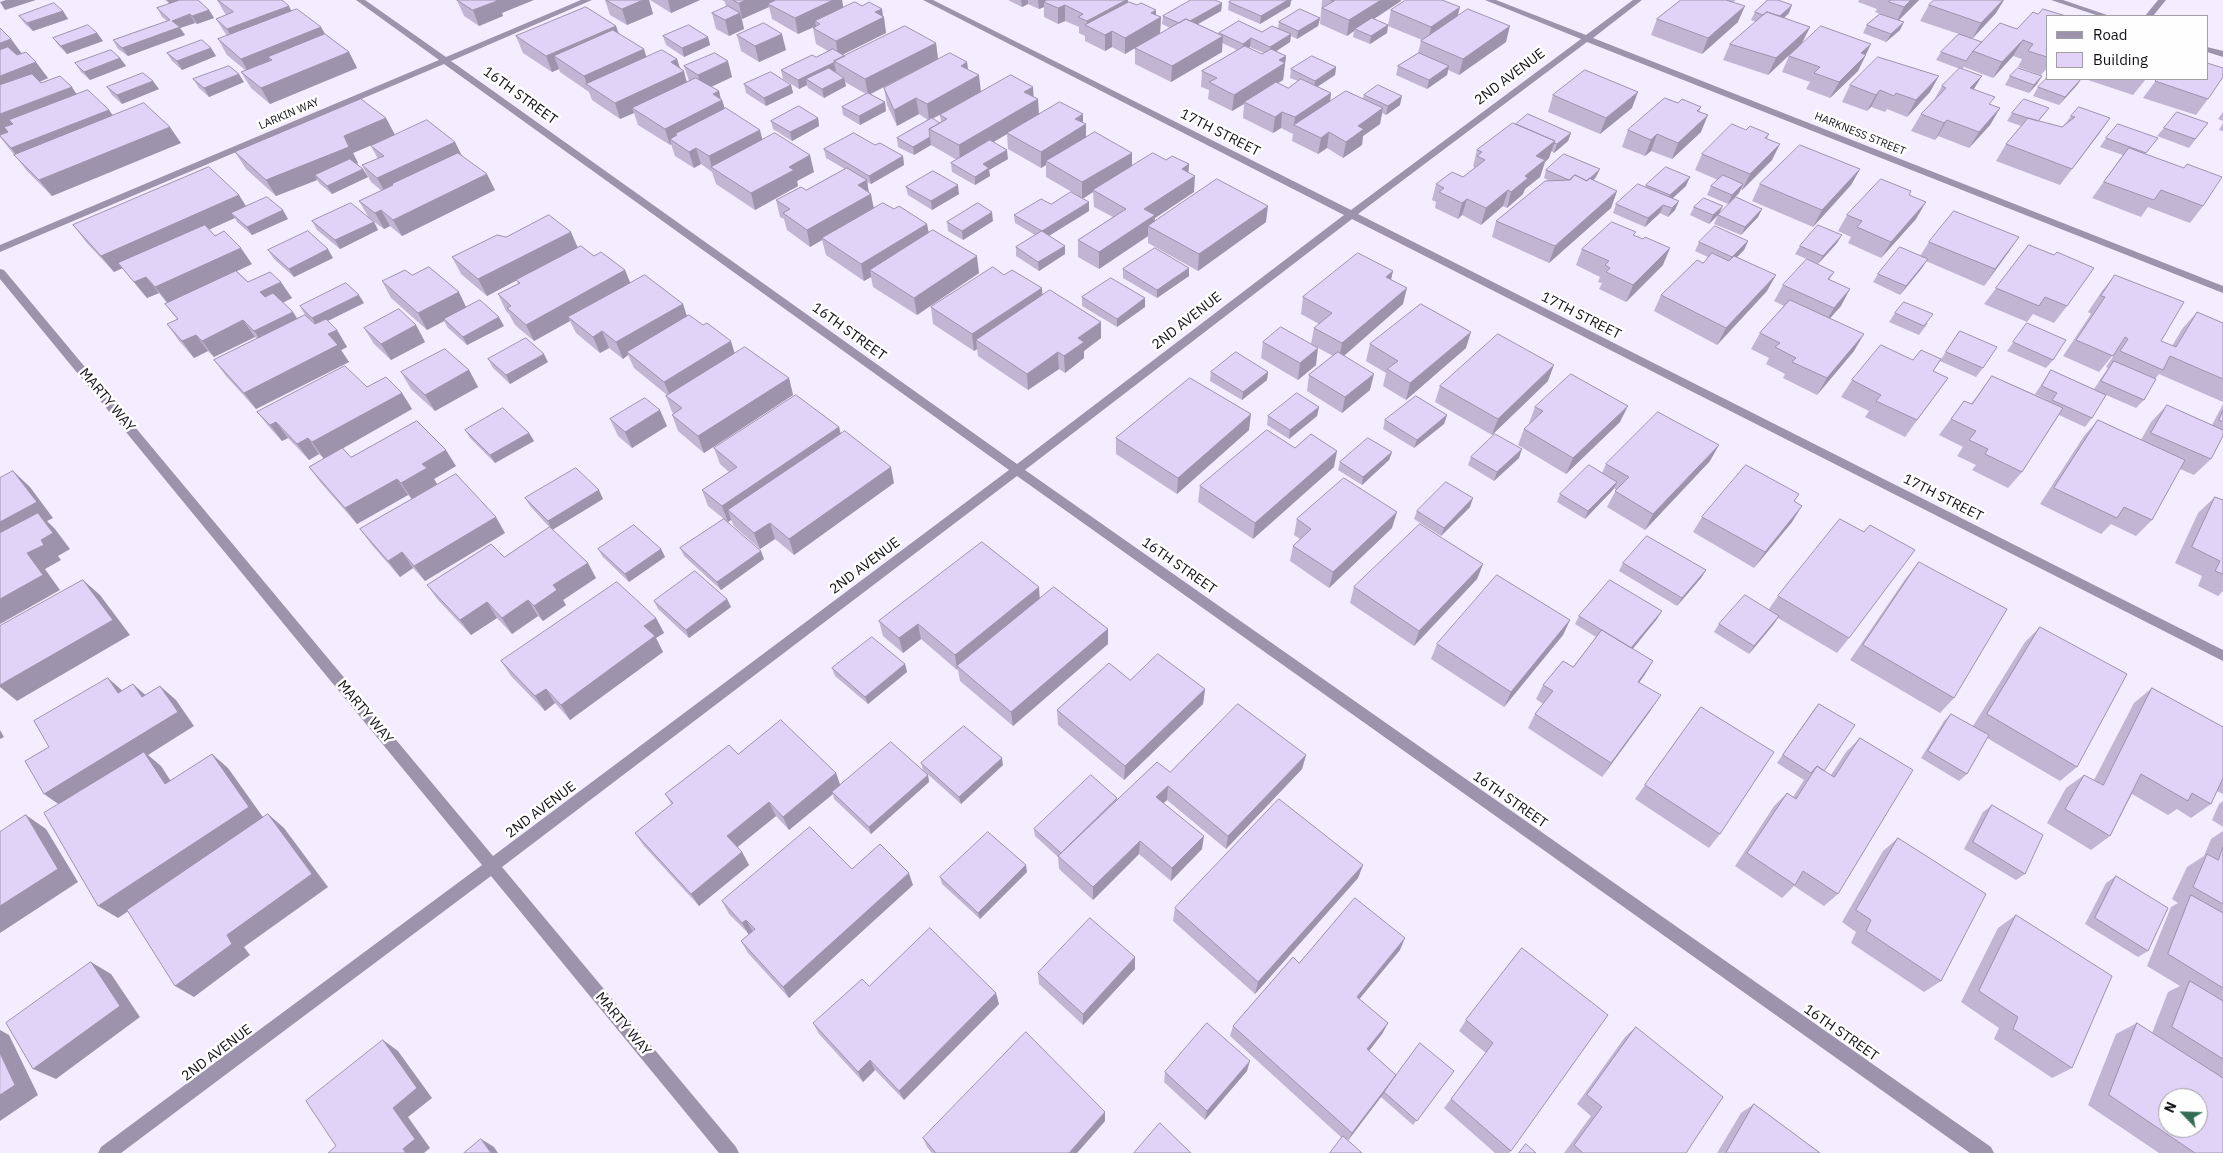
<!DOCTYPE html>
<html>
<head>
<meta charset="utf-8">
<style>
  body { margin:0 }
  #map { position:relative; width:2223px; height:1153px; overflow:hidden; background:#f4edff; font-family:"IBM Plex Sans",sans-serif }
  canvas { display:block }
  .legend { position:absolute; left:2046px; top:15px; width:162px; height:65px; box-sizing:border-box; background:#fefefe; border:1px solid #a09fa1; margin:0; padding:6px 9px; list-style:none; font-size:15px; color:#121016 }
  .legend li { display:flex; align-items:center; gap:10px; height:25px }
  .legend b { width:25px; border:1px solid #a09fa1 }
  .north { position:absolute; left:2158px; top:1088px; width:50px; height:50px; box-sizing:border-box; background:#fefefe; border:1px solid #a09fa1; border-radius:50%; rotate:294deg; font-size:14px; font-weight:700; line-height:20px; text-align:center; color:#121016 }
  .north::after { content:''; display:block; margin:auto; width:18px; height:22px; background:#336d56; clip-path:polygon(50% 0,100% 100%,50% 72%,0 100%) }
</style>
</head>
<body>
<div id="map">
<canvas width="2223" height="1153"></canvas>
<ul class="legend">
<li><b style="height:6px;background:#9d93ad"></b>Road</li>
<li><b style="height:14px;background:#e1d2f7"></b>Building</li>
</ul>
<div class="north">N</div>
</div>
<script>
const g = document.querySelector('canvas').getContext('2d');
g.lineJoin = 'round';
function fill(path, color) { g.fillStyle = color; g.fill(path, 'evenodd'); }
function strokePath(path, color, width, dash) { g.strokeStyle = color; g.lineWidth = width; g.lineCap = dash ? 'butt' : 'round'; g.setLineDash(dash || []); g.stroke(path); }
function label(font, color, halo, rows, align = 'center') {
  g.font = font + ' "IBM Plex Sans",sans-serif'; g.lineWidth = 5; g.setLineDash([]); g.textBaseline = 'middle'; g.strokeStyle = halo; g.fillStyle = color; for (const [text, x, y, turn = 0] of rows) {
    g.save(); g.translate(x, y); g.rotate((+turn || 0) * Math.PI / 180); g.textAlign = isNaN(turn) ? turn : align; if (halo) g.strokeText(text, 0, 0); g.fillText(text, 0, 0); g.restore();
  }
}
fill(new Path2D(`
  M 356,0 L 365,0 L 446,57 L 581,0 L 592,0 L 451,61 L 1017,464 L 1344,215 L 923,0 L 933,0 L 1351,210 L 1581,39 L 1485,0 L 1496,0 L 1586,35 L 1633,0 L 1642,0 L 1593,38 L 2223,286 L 2223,293 L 1587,42 L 1358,214 L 2223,650 L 2223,661 L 1352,219 L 1025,470 L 1991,1147 L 1994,1153 L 1970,1153 L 1017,476 L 502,867 L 736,1147 L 739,1153 L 719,1153 L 491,876 L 121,1153 L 98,1153 L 101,1147 L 482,865 L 0,279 L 0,269 L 4,270 L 493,856 L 1009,470 L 444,64 L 0,252 L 0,245 L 439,60 Z
  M 2051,0 L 2063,0 L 2110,16 L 2099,16 Z
  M 2158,0 L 2166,0 L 2153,16 L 2145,16 Z
  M 2207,47 L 2223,51 L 2223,57 L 2207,52 Z`), '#9d93ad');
fill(new Path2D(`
  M 165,0 L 198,0 L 209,10 L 214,18 L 197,24 L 195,23 L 180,28 L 185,35 L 128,56 L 118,49 L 113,40 L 167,21 L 162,17 L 157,8 L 170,4 Z
  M 217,0 L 292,11 L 321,27 L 325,34 L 349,52 L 357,68 L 270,104 L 251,88 L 241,72 L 245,70 L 227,55 L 218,39 L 227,36 L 216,19 L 226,15 Z
  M 457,0 L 502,13 L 503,16 L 479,26 L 464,16 Z
  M 605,0 L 649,0 L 653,14 L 627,25 L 610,15 Z
  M 650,0 L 700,0 L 671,13 Z
  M 722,0 L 842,0 L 843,8 L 862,6 L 882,9 L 886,33 L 843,54 L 845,56 L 936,43 L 938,59 L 871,94 L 885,102 L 886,111 L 860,125 L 843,115 L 842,107 L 866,94 L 845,82 L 846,86 L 824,98 L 808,88 L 807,85 L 799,89 L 783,79 L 781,70 L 816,57 L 828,51 L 816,44 L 813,28 L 816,26 L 798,34 L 772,19 L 769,7 L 742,19 L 744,29 L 729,36 L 716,29 L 712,13 L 726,7 L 725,2 Z
  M 1008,0 L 1128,0 L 1128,2 L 1161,17 L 1160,33 L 1125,54 L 1112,47 L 1105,51 L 1085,41 L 1085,36 L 1079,33 L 1079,27 L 1065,21 L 1058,24 L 1044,17 L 1044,7 L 1039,9 L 1028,4 L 1022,7 Z
  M 1232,0 L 1293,0 L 1291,1 L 1290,6 L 1260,24 L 1228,10 L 1229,2 Z
  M 1322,0 L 1401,0 L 1401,1 L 1374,19 L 1388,25 L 1391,10 L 1458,16 L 1506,42 L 1459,75 L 1448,70 L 1447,75 L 1427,89 L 1396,75 L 1398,66 L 1418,53 L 1421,41 L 1422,40 L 1388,26 L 1387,33 L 1370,44 L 1353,37 L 1354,31 L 1347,36 L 1320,24 Z
  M 1681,0 L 1736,0 L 1733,2 L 1738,22 L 1702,54 L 1651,35 L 1657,19 Z
  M 1765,0 L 1778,0 L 1789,13 L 1784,18 L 1810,27 L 1802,43 L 1768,75 L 1723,60 L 1730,44 L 1756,22 L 1751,20 L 1755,12 L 1767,1 Z
  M 1859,0 L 1919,0 L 1899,20 L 1900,30 L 1886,42 L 1863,33 L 1867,25 L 1880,14 L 1875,12 L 1877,9 L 1858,2 Z
  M 1222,3 L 1221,11 L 1198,24 L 1219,34 L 1219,33 L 1262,32 L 1278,28 L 1279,22 L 1320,18 L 1318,26 L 1297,39 L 1291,36 L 1290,42 L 1276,51 L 1286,56 L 1283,80 L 1278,83 L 1288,88 L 1298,81 L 1290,78 L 1291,69 L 1336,67 L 1335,75 L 1317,87 L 1331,93 L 1330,101 L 1363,98 L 1364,95 L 1400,105 L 1386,115 L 1382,113 L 1380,124 L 1363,136 L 1362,145 L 1343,158 L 1327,148 L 1318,154 L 1292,141 L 1293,134 L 1281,128 L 1273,133 L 1243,118 L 1244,104 L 1232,111 L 1208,99 L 1209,90 L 1201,87 L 1202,71 L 1237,50 L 1222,43 L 1222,52 L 1171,82 L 1135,64 L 1135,48 L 1170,28 L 1162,24 L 1163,16 ZM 1250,47 L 1264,53 L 1262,54 L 1249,48 Z
  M 1929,5 L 1996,13 L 1972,39 L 1982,42 L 2017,29 L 2047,16 L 2047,68 L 2041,75 L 2018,67 L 2022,59 L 2013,56 L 1993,78 L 1964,67 L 1962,69 L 1974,89 L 1990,105 L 2000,108 L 1990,125 L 1969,148 L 1938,136 L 1935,140 L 1911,131 L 1921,114 L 1934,100 L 1942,86 L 1960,69 L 1936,60 L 1941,52 L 1959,34 L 1920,21 Z
  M 63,11 L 68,19 L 33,31 L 25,24 L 19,16 Z
  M 616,26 L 619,33 L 646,57 L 677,59 L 680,68 L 687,82 L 689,81 L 684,66 L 732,77 L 711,87 L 719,91 L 721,99 L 722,100 L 725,109 L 763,140 L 814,172 L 797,181 L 798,186 L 755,210 L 716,184 L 712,172 L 701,164 L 694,168 L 675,156 L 671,144 L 670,145 L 638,125 L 634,113 L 620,119 L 592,100 L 589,92 L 560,72 L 559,69 L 552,72 L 523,53 L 516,36 Z
  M 97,33 L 103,41 L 67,54 L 59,46 L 53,38 Z
  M 737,35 L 786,50 L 759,62 L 741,51 Z
  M 663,36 L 708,37 L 710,45 L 684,57 L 666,45 Z
  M 11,39 L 21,53 L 48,78 L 40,82 L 41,83 L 76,94 L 109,110 L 113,116 L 181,143 L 52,196 L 27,171 L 0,137 Z
  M 211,48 L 216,56 L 182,70 L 172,61 L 167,53 Z
  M 1866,55 L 1858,71 L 1830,98 L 1806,89 L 1810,82 L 1782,72 L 1789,56 Z
  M 120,58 L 126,66 L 90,80 L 81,72 L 75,63 Z
  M 967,62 L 968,70 L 981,92 L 933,119 L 940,123 L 941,122 L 940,115 L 1033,87 L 1033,96 L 1039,114 L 1083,123 L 1086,124 L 1086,137 L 1132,153 L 1132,166 L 1166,160 L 1189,164 L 1188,172 L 1194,192 L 1155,218 L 1154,222 L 1266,222 L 1198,271 L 1148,243 L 1148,236 L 1099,269 L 1078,257 L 1078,240 L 1113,217 L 1094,207 L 1093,192 L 1083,199 L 1089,211 L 1049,236 L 1065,246 L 1065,254 L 1039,271 L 1016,256 L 1016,247 L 1035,235 L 1015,223 L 1014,215 L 1051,204 L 1077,195 L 1046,177 L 1046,165 L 1041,168 L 1008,149 L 1007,134 L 993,142 L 1008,159 L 989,170 L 990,176 L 975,185 L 952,172 L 951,163 L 957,160 L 931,145 L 914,155 L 898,147 L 897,138 L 928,120 L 919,114 L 897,126 L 887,105 L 884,88 Z
  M 2010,76 L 2042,76 L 2037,84 L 2029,93 L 2005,85 Z
  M 193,79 L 244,82 L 209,97 L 199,88 Z
  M 2085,79 L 2146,79 L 2133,95 Z
  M 2157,79 L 2208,99 L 2196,115 L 2143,98 Z
  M 744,84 L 791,85 L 793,93 L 766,106 L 746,93 Z
  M 2078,84 L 2059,105 L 2033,96 L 2038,87 Z
  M 1850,85 L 1930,92 L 1907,117 L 1887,109 L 1885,112 L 1871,107 L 1867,111 L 1842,102 Z
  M 107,87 L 159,89 L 122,104 L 112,95 Z
  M 1553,95 L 1632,108 L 1600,134 L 1548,112 Z
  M 1678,103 L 1701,107 L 1699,112 L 1701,132 L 1672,159 L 1651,151 L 1645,156 L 1622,147 L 1628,130 Z
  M 2049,108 L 2039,121 L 2062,127 L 2065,124 L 2071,116 L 2110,118 L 2060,185 L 1996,161 L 2006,144 L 2021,126 L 2007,121 L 2012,113 Z
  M 2223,112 L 2223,121 L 2218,119 Z
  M 386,118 L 395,135 L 353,153 L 358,163 L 357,164 L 363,169 L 368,177 L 332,194 L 320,184 L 317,180 L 276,196 L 246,169 L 235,152 Z
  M 818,118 L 819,126 L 792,141 L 773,129 L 771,121 Z
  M 2208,123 L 2189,148 L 2157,136 L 2164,128 Z
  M 2223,123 L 2223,131 L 2219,130 Z
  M 1516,124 L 1571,133 L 1568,141 L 1554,153 L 1551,151 L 1549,158 L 1545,162 L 1540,177 L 1525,189 L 1523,194 L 1507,208 L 1503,206 L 1481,225 L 1462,215 L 1458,219 L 1435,208 L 1436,202 L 1432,200 L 1436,184 L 1463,177 L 1474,169 L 1474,167 L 1473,166 L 1477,150 Z
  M 1746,130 L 1769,134 L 1767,139 L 1772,160 L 1742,190 L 1741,189 L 1739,193 L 1728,204 L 1707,195 L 1711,186 L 1718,180 L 1695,170 L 1702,154 Z
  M 2106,138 L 2158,138 L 2145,154 L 2203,206 L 2190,223 L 2148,207 L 2141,217 L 2092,198 L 2123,155 L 2100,147 Z
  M 455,142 L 461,155 L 495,190 L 402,236 L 390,226 L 384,229 L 369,218 L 359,201 L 382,191 L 371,182 L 362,165 L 378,159 L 371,146 Z
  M 875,145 L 903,156 L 904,165 L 871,184 L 867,182 L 869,192 L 874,208 L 894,209 L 927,224 L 929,233 L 979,273 L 917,315 L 873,287 L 871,277 L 864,281 L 826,255 L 822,240 L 810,247 L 787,230 L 784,219 L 780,217 L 776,200 L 806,190 L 845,169 L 826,158 L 824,149 Z
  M 1860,169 L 1851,185 L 1813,227 L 1752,201 L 1760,184 Z
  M 1546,170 L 1596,177 L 1593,180 L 1617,191 L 1611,208 L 1549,263 L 1492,237 L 1496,221 L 1548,180 L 1544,178 Z
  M 1646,185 L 1686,186 L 1672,199 L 1675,210 L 1668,217 L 1660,213 L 1645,227 L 1613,213 L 1616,204 L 1645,187 Z
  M 906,187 L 959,194 L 932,210 L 908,195 Z
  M 239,195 L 246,207 L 288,219 L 252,235 L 237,222 L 235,218 L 209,229 L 215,236 L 252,264 L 237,271 L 248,282 L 292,298 L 283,303 L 293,312 L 297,319 L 305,315 L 300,306 L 364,303 L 328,321 L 337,330 L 347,347 L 341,350 L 349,362 L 256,409 L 226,376 L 214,360 L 257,339 L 255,337 L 214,357 L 208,351 L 194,358 L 179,341 L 167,324 L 177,319 L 165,304 L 167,303 L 159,293 L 147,298 L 122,268 L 114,272 L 86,242 L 73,225 Z
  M 1909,195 L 1916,219 L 1881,258 L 1848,243 L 1851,237 L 1838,231 L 1847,215 Z
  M 1694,207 L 1719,214 L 1709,224 L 1690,215 Z
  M 1762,209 L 1758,217 L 1741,235 L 1714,224 L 1718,215 Z
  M 312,221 L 374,222 L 378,230 L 340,249 L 317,230 Z
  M 993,221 L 963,240 L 948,231 L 947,222 Z
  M 1634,235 L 1663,265 L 1626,302 L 1599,289 L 1602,283 L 1598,282 L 1600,277 L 1576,265 L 1582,249 Z
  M 506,237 L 578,248 L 625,270 L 630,283 L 683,304 L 687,316 L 735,353 L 789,378 L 793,395 L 704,453 L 678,431 L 672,415 L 674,414 L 672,412 L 666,396 L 667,395 L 634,368 L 628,355 L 623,359 L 609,348 L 600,353 L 576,333 L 570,321 L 534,341 L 515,325 L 509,314 L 506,311 L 498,294 L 518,284 L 517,280 L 487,296 L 461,274 L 452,257 Z
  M 2019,237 L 1984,286 L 1926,261 L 1922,268 L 1900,295 L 1873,282 L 1878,274 L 1920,256 L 1929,242 Z
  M 1748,241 L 1744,250 L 1737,257 L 1767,291 L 1717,345 L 1654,311 L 1661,295 L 1703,263 L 1708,257 L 1695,251 L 1699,242 Z
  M 1837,243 L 1818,264 L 1795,254 L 1800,246 Z
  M 2029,245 L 2067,306 L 2054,323 L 2033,314 L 2027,322 L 1984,304 Z
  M 268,250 L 333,258 L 294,277 L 274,259 Z
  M 1123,269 L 1189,276 L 1157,298 L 1123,278 Z
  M 1393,271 L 1391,279 L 1403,304 L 1344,356 L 1370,390 L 1342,413 L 1307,391 L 1309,375 L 1333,356 L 1311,344 L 1314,328 L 1319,324 L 1301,314 L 1303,297 Z
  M 1834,272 L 1829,280 L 1841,306 L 1830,318 L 1854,351 L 1817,395 L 1783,378 L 1785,374 L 1766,364 L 1769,358 L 1751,349 L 1760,333 L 1784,306 L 1774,301 L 1783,285 Z
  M 412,275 L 467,307 L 504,326 L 467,345 L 448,328 L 444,321 L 427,330 L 391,298 L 382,281 Z
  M 1004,275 L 1042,295 L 1101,322 L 1101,338 L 1084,351 L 1084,358 L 1065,373 L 1059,369 L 1028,390 L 978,356 L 977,349 L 974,351 L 933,324 L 931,307 Z
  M 2115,275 L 2161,341 L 2172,346 L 2182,329 L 2197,312 L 2223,323 L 2223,402 L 2159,374 L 2155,379 L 2144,400 L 2136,408 L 2106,395 L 2092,418 L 2085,427 L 2059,415 L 2022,472 L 2008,488 L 1972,470 L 1976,465 L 1957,456 L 1963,447 L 1939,435 L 1964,401 L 1971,404 L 1992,376 L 2050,401 L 2035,394 L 2051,370 L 2094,389 L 2108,368 L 2106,367 L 2114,355 L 2113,355 L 2099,372 L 2063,356 L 2091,314 L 2088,312 L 2102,291 Z
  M 1082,297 L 1145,298 L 1145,307 L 1117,327 L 1082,306 Z
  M 1895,313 L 1928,323 L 1919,335 L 1889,322 Z
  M 2027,323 L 2053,360 L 2046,368 L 2007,351 Z
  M 416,325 L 425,342 L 391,360 L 374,344 L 364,328 Z
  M 1960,331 L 1983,368 L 1976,377 L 1940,361 L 1933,371 L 1948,378 L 1905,437 L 1865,417 L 1869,411 L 1841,397 L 1852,380 L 1913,360 L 1941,359 Z
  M 1263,342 L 1316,365 L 1298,380 L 1261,358 Z
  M 1370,344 L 1466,348 L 1406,400 L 1383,386 L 1386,373 L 1366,361 Z
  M 488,359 L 548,362 L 510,384 L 493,368 Z
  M 469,370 L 478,387 L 435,411 L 411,389 L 401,372 Z
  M 1211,372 L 1268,372 L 1267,380 L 1242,400 L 1210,381 Z
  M 1548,381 L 1492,435 L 1435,402 L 1440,386 Z
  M 367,387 L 402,393 L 412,409 L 343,448 L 351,457 L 456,466 L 434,479 L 437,484 L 415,497 L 505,533 L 425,581 L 413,568 L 400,577 L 371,544 L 360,529 L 412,499 L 408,495 L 357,524 L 321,483 L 309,467 L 324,458 L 319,454 L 309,460 L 288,438 L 282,441 L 270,428 L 257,412 Z
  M 2223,404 L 2223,436 L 2211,459 L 2194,475 L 2180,469 L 2152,520 L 2136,536 L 2111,524 L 2101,534 L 2040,504 L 2084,436 L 2098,420 L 2141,440 L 2151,422 L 2167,405 L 2212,425 Z
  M 1319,407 L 1317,416 L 1289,439 L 1267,425 L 1268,416 Z
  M 1535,407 L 1620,422 L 1566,474 L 1518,445 L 1524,429 L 1530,424 L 1529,423 Z
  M 1447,415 L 1444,424 L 1414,448 L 1383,429 L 1385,420 Z
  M 610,419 L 667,426 L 632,448 L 618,436 Z
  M 839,427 L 841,434 L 894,483 L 794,555 L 775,539 L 760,549 L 734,526 L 731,520 L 728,522 L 764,559 L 721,590 L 684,556 L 680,548 L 724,519 L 708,506 L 702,490 L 729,472 L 720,464 L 714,448 Z
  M 465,430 L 529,433 L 534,441 L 495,463 L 470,438 Z
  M 1249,430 L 1177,494 L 1116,454 L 1116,438 Z
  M 1295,448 L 1334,467 L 1253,539 L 1198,502 L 1200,486 Z
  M 1392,452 L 1389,460 L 1362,485 L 1338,470 L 1340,462 Z
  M 1471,457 L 1519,458 L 1494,481 L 1468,465 Z
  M 1710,461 L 1645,530 L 1607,507 L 1616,490 L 1614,488 L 1585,519 L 1557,502 L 1560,494 L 1602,473 L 1606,464 Z
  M 2215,497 L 2223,500 L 2223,591 L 2218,596 L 2198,586 L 2202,576 L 2175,563 L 2198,513 Z
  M 525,498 L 603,499 L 552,530 L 530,506 Z
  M 1470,507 L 1441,536 L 1414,519 L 1417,511 Z
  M 1702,517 L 1792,522 L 1754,568 L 1693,532 Z
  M 1297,519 L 1392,528 L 1329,588 L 1290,561 L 1293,546 L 1300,539 L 1294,535 Z
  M 598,549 L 661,549 L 665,557 L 629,582 L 603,557 Z
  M 504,557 L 596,578 L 563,600 L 566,605 L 543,621 L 538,616 L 512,634 L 497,618 L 471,635 L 438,600 L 427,585 Z
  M 1919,562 L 1954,698 L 1940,713 L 1850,660 L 1906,578 Z
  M 1623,563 L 1706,570 L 1701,578 L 1677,606 L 1619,571 Z
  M 1483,564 L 1477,579 L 1414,646 L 1350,603 L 1354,587 Z
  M 1778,596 L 1849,638 L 1837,653 L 1778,618 L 1749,654 L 1714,632 L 1719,624 L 1769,609 Z
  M 727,599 L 731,607 L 689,638 L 658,609 L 654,601 Z
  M 1040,599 L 1108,629 L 1108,644 L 1013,726 L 960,681 L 958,670 L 957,670 L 921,639 L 903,653 L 883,636 L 879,621 Z
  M 1579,616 L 1657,619 L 1632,649 L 1653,661 L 1639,682 L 1651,710 L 1602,777 L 1528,728 L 1535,714 L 1543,704 L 1536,699 L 1543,685 L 1573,667 L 1596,637 L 1575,624 Z
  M 656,618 L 664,633 L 656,638 L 663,652 L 570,720 L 555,703 L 545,711 L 511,676 L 501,661 Z
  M 1570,620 L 1563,635 L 1504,707 L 1431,659 L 1437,644 Z
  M 2040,627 L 2077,767 L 2060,781 L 1987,738 L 1967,774 L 1959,781 L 1921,758 L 1944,721 L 1951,714 L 1973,726 L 2025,642 Z
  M 905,664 L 907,672 L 868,704 L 835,676 L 832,668 Z
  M 1130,680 L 1205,689 L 1203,704 L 1124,780 L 1058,725 L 1057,710 Z
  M 2152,688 L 2223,727 L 2223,794 L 2217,791 L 2211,804 L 2191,818 L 2177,809 L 2168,815 L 2132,794 L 2110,836 L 2091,850 L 2047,823 L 2066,788 L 2084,775 L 2094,780 L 2134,703 Z
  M 1819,704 L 1824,771 L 1831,775 L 1846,752 L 1860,738 L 1838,894 L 1824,906 L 1794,886 L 1782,898 L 1735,866 L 1774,806 L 1787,793 L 1793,797 L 1804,780 L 1777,763 L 1813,711 Z
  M 1701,707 L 1720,834 L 1709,848 L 1635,799 Z
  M 738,754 L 836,773 L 840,785 L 928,775 L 929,782 L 871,834 L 834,799 L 833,794 L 789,830 L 776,816 L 737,847 L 742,852 L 749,865 L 699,906 L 644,846 L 635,833 L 672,805 L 665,794 Z
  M 1306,755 L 1302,769 L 1226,849 L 1167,800 L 1163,803 L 1202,849 L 1171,881 L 1139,854 L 1093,900 L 1059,869 L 1058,857 L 1035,836 L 1034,829 L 1117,798 L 1117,799 L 1170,772 Z
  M 921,763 L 1003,765 L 961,804 L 923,770 Z
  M 2223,801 L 2223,827 L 2212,820 L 2219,804 Z
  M 1992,805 L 2025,874 L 2016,880 L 1964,849 L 1983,812 Z
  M 2223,831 L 2223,1153 L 2159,1153 L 2088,1105 L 2116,1034 L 2137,1023 L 2152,1033 L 2168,992 L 2180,986 L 2147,966 L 2171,907 L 2178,903 L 2172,899 L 2187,867 L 2204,856 L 2211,839 Z
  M 1898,838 L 1941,981 L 1924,992 L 1851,943 L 1856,932 L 1842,922 L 1883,851 Z
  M 1363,865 L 1358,878 L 1255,994 L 1173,921 L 1175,908 Z
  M 852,869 L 913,885 L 789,998 L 748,953 L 741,941 L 749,934 L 729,914 L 722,901 Z
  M 1027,872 L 980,919 L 942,884 L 940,877 Z
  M 2116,876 L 2148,951 L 2138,957 L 2085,924 L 2106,883 Z
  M 2016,915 L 2072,1068 L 2052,1078 L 1994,1039 L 1999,1028 L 1961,1002 L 1998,928 Z
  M 1522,948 L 1511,1151 L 1509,1153 L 1495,1153 L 1444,1108 L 1486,1053 L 1459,1031 L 1466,1020 Z
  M 1400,950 L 1359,999 L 1388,1023 L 1382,1034 L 1369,1051 L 1396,1075 L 1454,1071 L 1413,1125 L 1381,1097 L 1348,1140 L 1342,1138 L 1230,1036 L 1233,1026 L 1299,963 Z
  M 1135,969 L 1083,1025 L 1039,984 L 1038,973 Z
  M 869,986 L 999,1004 L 904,1100 L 875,1070 L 863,1082 L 819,1034 L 813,1023 Z
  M 1636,1027 L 1686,1153 L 1564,1153 L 1591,1116 L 1577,1104 L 1625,1037 Z
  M 1247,1071 L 1205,1120 L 1164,1082 L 1165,1072 Z
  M 1754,1104 L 1820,1153 L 1717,1153 L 1741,1113 Z
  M 1105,1121 L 1077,1153 L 932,1153 L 927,1147 L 923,1138 Z`), '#c2b5d4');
fill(new Path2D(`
  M 6,0 L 36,0 L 5,10 L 0,2 Z
  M 167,0 L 182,0 L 170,4 Z
  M 494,0 L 534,0 L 502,13 L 503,16 L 479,26 L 473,10 Z
  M 643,0 L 649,0 L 653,14 L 627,25 L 622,9 Z
  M 668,0 L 700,0 L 671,13 Z
  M 746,0 L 785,0 L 768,4 L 769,7 L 742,19 L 739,3 Z
  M 833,0 L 842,0 L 844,12 L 815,21 L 816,26 L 798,34 L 795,18 Z
  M 1021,0 L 1028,0 L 1028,4 L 1022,7 Z
  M 1038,0 L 1057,0 L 1044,2 L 1044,7 L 1039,9 Z
  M 1126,0 L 1128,0 L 1128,15 L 1087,27 L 1087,21 Z
  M 1288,0 L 1291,0 L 1290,6 L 1260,24 L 1261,16 Z
  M 1381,0 L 1401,0 L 1401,1 L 1357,30 L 1355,29 L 1354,31 L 1347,36 L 1349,20 Z
  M 1911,0 L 1919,0 L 1896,23 L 1904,7 Z
  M 2003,0 L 2004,0 L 1996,13 L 1972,39 L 1981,23 Z
  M 1222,3 L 1221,11 L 1182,33 L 1183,25 Z
  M 1065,5 L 1065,21 L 1058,24 L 1058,8 Z
  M 1792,5 L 1789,13 L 1773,28 L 1776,20 Z
  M 289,6 L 297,22 L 236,45 L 227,29 Z
  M 1745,6 L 1738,22 L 1702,54 L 1708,38 Z
  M 1460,7 L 1456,23 L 1428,43 L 1431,27 Z
  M 882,9 L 883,18 L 884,17 L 886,33 L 838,57 L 836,41 L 875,12 Z
  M 209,10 L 214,18 L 197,24 L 192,16 Z
  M 1156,10 L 1156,20 L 1161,17 L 1160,33 L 1125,54 L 1125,38 L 1151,13 Z
  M 63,11 L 68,19 L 33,31 L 27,23 Z
  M 740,13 L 744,29 L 729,36 L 725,20 Z
  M 190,14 L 195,23 L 180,28 L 185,35 L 128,56 L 122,48 L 172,21 Z
  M 1320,18 L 1318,26 L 1297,39 L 1298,31 Z
  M 1904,22 L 1900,30 L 1886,42 L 1891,34 Z
  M 1388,25 L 1387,33 L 1370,44 L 1371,36 Z
  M 616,26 L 621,42 L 554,56 L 559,69 L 552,72 L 546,56 Z
  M 1510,26 L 1506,42 L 1459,75 L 1463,59 Z
  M 321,27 L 330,43 L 272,60 L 268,57 L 273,66 L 250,75 L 241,59 Z
  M 1810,27 L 1802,43 L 1768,75 L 1776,58 Z
  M 1112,31 L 1112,47 L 1105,51 L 1105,35 Z
  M 97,33 L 103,41 L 67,54 L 61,46 Z
  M 782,34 L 786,50 L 759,62 L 755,46 Z
  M 1291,34 L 1290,42 L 1269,56 L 1270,47 Z
  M 1223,36 L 1222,52 L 1171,82 L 1172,66 Z
  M 708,37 L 710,45 L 684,57 L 682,48 Z
  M 1251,38 L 1250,47 L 1242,52 L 1243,44 Z
  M 11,39 L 23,55 L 0,63 L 0,43 Z
  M 2023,40 L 2013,56 L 1993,78 L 2002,62 Z
  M 936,43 L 938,59 L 868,95 L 865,79 Z
  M 1871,44 L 1858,71 L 1830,98 L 1839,82 L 1861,53 Z
  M 211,48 L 216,56 L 182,70 L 177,61 Z
  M 644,49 L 649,65 L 587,84 L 584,76 Z
  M 349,52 L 357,68 L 270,104 L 261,88 Z
  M 1286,56 L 1283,80 L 1246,102 L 1244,102 L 1244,104 L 1232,111 L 1234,95 L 1279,60 Z
  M 120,58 L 126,66 L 90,80 L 84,72 Z
  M 677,59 L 681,72 L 684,71 L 688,87 L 632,108 L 634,113 L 620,119 L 615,103 L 671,62 Z
  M 728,61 L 732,77 L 702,91 L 698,75 Z
  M 36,62 L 48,78 L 0,98 L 0,76 Z
  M 834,62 L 836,71 L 811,83 L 806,79 L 807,85 L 799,89 L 798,80 Z
  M 967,62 L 969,78 L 961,66 Z
  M 1449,66 L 1447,75 L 1427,89 L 1429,80 Z
  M 1336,67 L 1335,75 L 1314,89 L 1315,81 Z
  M 239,74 L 244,82 L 209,97 L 204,88 Z
  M 979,75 L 981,92 L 929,120 L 927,104 Z
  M 1939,76 L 1930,92 L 1907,117 L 1916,100 Z
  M 1982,76 L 1972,92 L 1970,88 Z
  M 2042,76 L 2037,84 L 2029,93 L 2034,85 Z
  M 844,78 L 846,86 L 824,98 L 822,89 Z
  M 2081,79 L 2078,84 L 2059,105 L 2065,97 Z
  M 153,81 L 159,89 L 122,104 L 117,95 Z
  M 791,85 L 793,93 L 766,106 L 764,98 Z
  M 72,87 L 83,104 L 9,120 L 16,129 L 4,127 L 8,132 L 0,135 L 0,114 Z
  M 1033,87 L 1034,102 L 1038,99 L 1039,115 L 1007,133 L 1007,134 L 960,162 L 959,145 L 1024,92 Z
  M 1880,90 L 1871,107 L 1867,111 L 1876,95 Z
  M 719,91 L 721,101 L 722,100 L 727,116 L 677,135 L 675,134 L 677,142 L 670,139 L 671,144 L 670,145 L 665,129 L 713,94 Z
  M 1638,92 L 1632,108 L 1600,134 L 1606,118 Z
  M 1331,93 L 1329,110 L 1294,125 L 1295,117 Z
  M 1402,96 L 1400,105 L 1386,115 L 1388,106 Z
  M 916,98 L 919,114 L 897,126 L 894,110 Z
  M 885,102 L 886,111 L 860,125 L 859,116 Z
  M 1383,108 L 1380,124 L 1363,136 L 1362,145 L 1343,158 L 1346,142 L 1358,126 Z
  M 2000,108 L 1990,125 L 1969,148 L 1979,132 Z
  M 109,110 L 120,126 L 24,165 L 11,148 Z
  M 1282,112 L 1281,128 L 1273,133 L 1275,117 Z
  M 1083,114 L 1083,126 L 1086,124 L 1086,141 L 1046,161 L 1046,165 L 1041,168 L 1041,152 L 1075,119 Z
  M 1708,115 L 1701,132 L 1672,159 L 1678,143 Z
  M 386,118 L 395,135 L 353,153 L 358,163 L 319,179 L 315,175 L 317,180 L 276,196 L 266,180 L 344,136 Z
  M 818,118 L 819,126 L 792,141 L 790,132 Z
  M 2110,118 L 2099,134 L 2060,185 L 2072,169 Z
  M 1947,120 L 1938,136 L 1935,140 L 1944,123 Z
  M 170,127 L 181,143 L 52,196 L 39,180 Z
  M 760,130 L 764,146 L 712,168 L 709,156 Z
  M 1329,132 L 1327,148 L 1318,154 L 1321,138 Z
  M 1571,133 L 1568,141 L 1554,153 L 1557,144 Z
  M 1657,134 L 1651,151 L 1645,156 L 1651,140 Z
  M 930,137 L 931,145 L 914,155 L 913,147 Z
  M 1555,141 L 1549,158 L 1545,162 L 1540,177 L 1525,189 L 1523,194 L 1507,208 L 1511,192 L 1525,176 L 1536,156 Z
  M 455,142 L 463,158 L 392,184 L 395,190 L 386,194 L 377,178 Z
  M 1780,144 L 1772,160 L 1742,190 L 1750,174 Z
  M 696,148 L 701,164 L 694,168 L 689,152 Z
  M 1007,150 L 1008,159 L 989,170 L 990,176 L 975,185 L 975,177 L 983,164 Z
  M 1132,153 L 1132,169 L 1093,190 L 1093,192 L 1082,199 L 1082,182 Z
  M 810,155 L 814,172 L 797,181 L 798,186 L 755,210 L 751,193 L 789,167 Z
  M 903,156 L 904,165 L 871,184 L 869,176 Z
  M 1189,164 L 1188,180 L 1195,176 L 1194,192 L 1155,218 L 1154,230 L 1148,226 L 1148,236 L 1099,269 L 1099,252 L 1144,209 L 1182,169 Z
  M 363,169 L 368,177 L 332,194 L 327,186 Z
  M 1600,169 L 1596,177 L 1582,191 L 1585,183 Z
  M 1860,169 L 1851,185 L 1813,227 L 1822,210 Z
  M 487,174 L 495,190 L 402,236 L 393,220 Z
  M 1690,177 L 1686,186 L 1666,204 L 1670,195 Z
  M 867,180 L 869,195 L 871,194 L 874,210 L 822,238 L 822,240 L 810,247 L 807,230 L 858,185 Z
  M 1743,184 L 1739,193 L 1728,204 L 1732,195 Z
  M 958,185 L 959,194 L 932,210 L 931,201 Z
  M 1508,190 L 1503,206 L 1481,225 L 1486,208 Z
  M 1617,191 L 1611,208 L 1549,263 L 1555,246 Z
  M 239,195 L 249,211 L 231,213 L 235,218 L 114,272 L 101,256 Z
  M 1467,199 L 1462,215 L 1458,219 L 1462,203 Z
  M 1679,201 L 1675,210 L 1668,217 L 1672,208 Z
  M 1089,202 L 1089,211 L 1042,240 L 1042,231 Z
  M 1926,202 L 1916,219 L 1881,258 L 1891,242 Z
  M 1663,205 L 1660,213 L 1645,227 L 1648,218 Z
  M 1268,206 L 1266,222 L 1198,271 L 1199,254 Z
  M 1723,206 L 1719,214 L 1709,224 L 1713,215 Z
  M 1762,209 L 1758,217 L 1741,235 L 1745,227 Z
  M 283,210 L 288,219 L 252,235 L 247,227 Z
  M 381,210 L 390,226 L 384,229 L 375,213 Z
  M 992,212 L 993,221 L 963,240 L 962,231 Z
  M 374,222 L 378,230 L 340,249 L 335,240 Z
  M 927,224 L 930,241 L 870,270 L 871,277 L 864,281 L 861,264 Z
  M 571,232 L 578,248 L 487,296 L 478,279 Z
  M 1842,235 L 1837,243 L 1818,264 L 1823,256 Z
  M 2019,237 L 2008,253 L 1984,286 L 1995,269 Z
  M 1748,241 L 1744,250 L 1728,266 L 1732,257 Z
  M 1065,246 L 1065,254 L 1039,271 L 1038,262 Z
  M 241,248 L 252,264 L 168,303 L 155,287 Z
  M 1670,248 L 1663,265 L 1626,302 L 1633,285 Z
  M 328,249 L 333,258 L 294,277 L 289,269 Z
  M 977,256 L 979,273 L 917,315 L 914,298 Z
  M 1928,259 L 1922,268 L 1900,295 L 1906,286 Z
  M 1189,268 L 1189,276 L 1157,298 L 1157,290 Z
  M 625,270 L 632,287 L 568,317 L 570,321 L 534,341 L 526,325 Z
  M 1393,271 L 1389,288 L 1386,277 Z
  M 1776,275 L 1767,291 L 1717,345 L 1726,328 Z
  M 146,277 L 159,293 L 147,298 L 134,282 Z
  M 281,282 L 292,298 L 271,308 L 260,292 Z
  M 1042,288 L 1043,304 L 976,340 L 977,349 L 974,351 L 972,334 Z
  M 1407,288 L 1403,304 L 1339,360 L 1342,343 Z
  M 1850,289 L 1841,306 L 1824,325 L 1834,308 Z
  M 459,292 L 467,309 L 444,319 L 444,321 L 427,330 L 418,313 Z
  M 359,295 L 364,303 L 317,326 L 312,318 Z
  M 1145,298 L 1145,307 L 1117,327 L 1117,319 Z
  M 683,304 L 688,320 L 627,352 L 628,355 L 623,359 L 616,342 Z
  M 293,312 L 304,329 L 266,348 L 254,331 Z
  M 499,317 L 504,326 L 467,345 L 463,337 Z
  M 243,320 L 255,337 L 214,357 L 202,341 Z
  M 1101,322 L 1101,338 L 1084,351 L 1084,358 L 1065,373 L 1064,356 L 1078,338 Z
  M 416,325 L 425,342 L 391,360 L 381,344 Z
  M 337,330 L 347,347 L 341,350 L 349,362 L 256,409 L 244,393 L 328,334 Z
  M 602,331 L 609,348 L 600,353 L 593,337 Z
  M 1471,332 L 1466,348 L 1406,400 L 1410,383 Z
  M 1864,334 L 1854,351 L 1817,395 L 1827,378 Z
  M 196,335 L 208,351 L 194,358 L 182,341 Z
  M 731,341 L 736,358 L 671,398 L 664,382 Z
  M 1318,348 L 1316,365 L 1298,380 L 1300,363 Z
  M 1058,352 L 1059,369 L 1028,390 L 1027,374 Z
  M 544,354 L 548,362 L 510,384 L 506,375 Z
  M 1554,365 L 1548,381 L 1492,435 L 1498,419 Z
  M 469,370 L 478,387 L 435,411 L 425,395 Z
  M 1268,372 L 1267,380 L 1242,400 L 1243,392 Z
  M 1374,374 L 1370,390 L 1342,413 L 1345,397 Z
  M 789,378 L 793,395 L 704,453 L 698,436 Z
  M 402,393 L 412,409 L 324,459 L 312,442 Z
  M 1628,406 L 1620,422 L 1566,474 L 1573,458 Z
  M 1319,407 L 1317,416 L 1289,439 L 1290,430 Z
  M 660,410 L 667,426 L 632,448 L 625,432 Z
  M 1251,414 L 1249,430 L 1177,494 L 1178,478 Z
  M 1447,415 L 1444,424 L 1414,448 L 1417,440 Z
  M 276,422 L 288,438 L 282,441 L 270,425 Z
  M 839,427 L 843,444 L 728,510 L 731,520 L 728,522 L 722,506 Z
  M 529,433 L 534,441 L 495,463 L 490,455 Z
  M 308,438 L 319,454 L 309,460 L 297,444 Z
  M 1719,445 L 1710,461 L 1645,530 L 1653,514 Z
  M 1522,449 L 1519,458 L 1494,481 L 1497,472 Z
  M 446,450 L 456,466 L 434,479 L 437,484 L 412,499 L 401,483 L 422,464 Z
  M 1337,451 L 1334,467 L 1253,539 L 1255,523 Z
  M 1392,452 L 1389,460 L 1362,485 L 1363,477 Z
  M 891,467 L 894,483 L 794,555 L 789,539 Z
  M 13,471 L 30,487 L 53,518 L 47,521 L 55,529 L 70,549 L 58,556 L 61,560 L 45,569 L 60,590 L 0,624 L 0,599 L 27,553 L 41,540 L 0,547 L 0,522 Z
  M 397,479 L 408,495 L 357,524 L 345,508 Z
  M 1617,482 L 1613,490 L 1585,519 L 1588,511 Z
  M 599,490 L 603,499 L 552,530 L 548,521 Z
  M 1473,498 L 1470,507 L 1441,536 L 1444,528 Z
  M 1802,506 L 1792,522 L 1754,568 L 1765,552 Z
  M 1397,512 L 1392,528 L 1329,588 L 1333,572 Z
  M 496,517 L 505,533 L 425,581 L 414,566 Z
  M 770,523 L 775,539 L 760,549 L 754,533 Z
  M 661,549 L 665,557 L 629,582 L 625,574 Z
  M 761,551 L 764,559 L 721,590 L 717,582 Z
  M 402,552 L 413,568 L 400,577 L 388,561 Z
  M 588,563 L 596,578 L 563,600 L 566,605 L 543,621 L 534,606 L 553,585 Z
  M 1483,564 L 1477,579 L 1414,646 L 1419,631 Z
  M 1706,570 L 1701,578 L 1677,606 L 1682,598 Z
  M 83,580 L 100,595 L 130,635 L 17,701 L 0,687 L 0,685 Z
  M 1039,587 L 1040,602 L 957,666 L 957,670 L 955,655 Z
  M 727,599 L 731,607 L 689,638 L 686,630 Z
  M 528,600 L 538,616 L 512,634 L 502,618 Z
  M 487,602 L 497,618 L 471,635 L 460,620 Z
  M 1662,611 L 1657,619 L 1627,656 L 1631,648 Z
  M 1779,616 L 1774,624 L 1749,654 L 1754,646 Z
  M 656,618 L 664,633 L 656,638 L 663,652 L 570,720 L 561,705 L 644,626 Z
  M 1570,620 L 1563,635 L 1504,707 L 1511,692 Z
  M 918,624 L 921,639 L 903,653 L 899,638 Z
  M 1108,629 L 1108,644 L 1013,726 L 1011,712 Z
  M 1653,661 L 1644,676 L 1629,696 L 1638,682 Z
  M 905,664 L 907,672 L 868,704 L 865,697 Z
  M 108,678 L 125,693 L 118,693 Z
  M 133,684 L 150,699 L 142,697 Z
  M 160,686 L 176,700 L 194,726 L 148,755 L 161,766 L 182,798 L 64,808 L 44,794 Z
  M 546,689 L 555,703 L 545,711 L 535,696 Z
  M 1205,689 L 1203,704 L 1124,780 L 1125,766 Z
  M 1661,695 L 1651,710 L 1602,777 L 1611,763 Z
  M 0,730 L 4,737 L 0,739 Z
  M 212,754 L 228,768 L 265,820 L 118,918 L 98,906 Z
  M 1306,755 L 1302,769 L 1226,849 L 1228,836 Z
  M 1002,758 L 1003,765 L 961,804 L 959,797 Z
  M 836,773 L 841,787 L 832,792 L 833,794 L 789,830 L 783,817 Z
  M 928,775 L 929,782 L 871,834 L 869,827 Z
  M 1168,786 L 1167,800 L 1155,811 L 1156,797 Z
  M 769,802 L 776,816 L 734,850 L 727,836 Z
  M 268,814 L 284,828 L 328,887 L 244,947 L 250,955 L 194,997 L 175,986 L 227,935 Z
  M 26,815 L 46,829 L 78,882 L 0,933 L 0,906 Z
  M 1204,836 L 1202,849 L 1171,881 L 1172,868 Z
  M 1140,841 L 1139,854 L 1093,900 L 1093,887 Z
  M 742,852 L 749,865 L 699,906 L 691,894 Z
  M 1026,865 L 1027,872 L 980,919 L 978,913 Z
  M 1363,865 L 1358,878 L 1255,994 L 1258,982 Z
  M 909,873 L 913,885 L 789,998 L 783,987 Z
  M 746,920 L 753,932 L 749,935 L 742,923 Z
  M 1405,938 L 1400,950 L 1352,1008 L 1357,997 Z
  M 1135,957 L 1135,969 L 1083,1025 L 1083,1014 Z
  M 91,962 L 111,974 L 140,1017 L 56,1079 L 33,1069 Z
  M 996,993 L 999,1004 L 904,1100 L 899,1091 Z
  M 1388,1023 L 1382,1034 L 1362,1060 L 1367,1049 Z
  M 0,1030 L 9,1035 L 38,1095 L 0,1121 Z
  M 383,1040 L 398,1051 L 432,1098 L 408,1117 L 430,1148 L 424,1153 L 406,1153 L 403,1149 L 393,1108 Z
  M 870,1060 L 875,1070 L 863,1082 L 858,1072 Z
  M 1250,1061 L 1247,1071 L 1205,1120 L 1207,1111 Z
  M 1396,1075 L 1390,1085 L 1347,1142 L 1352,1133 Z
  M 1105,1112 L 1105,1121 L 1077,1153 L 1069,1153 Z
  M 481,1139 L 494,1147 L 498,1153 L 491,1153 Z`), '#9e93ad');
const building = new Path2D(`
  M 180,0 L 198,0 L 209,10 L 192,16 L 190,14 L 172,21 L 180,27 L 122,48 L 113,40 L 170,20 L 157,8 Z
  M 218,0 L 282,0 L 289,6 L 227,29 L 216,19 L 233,12 Z
  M 457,0 L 496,0 L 497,1 L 473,10 Z
  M 606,0 L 643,0 L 622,9 Z
  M 733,0 L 746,0 L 739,3 Z
  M 776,0 L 833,0 L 795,18 L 768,4 Z
  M 1047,0 L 1126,0 L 1087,21 L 1078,17 L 1083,14 L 1065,5 L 1058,8 L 1044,2 Z
  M 1191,0 L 1215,0 L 1222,3 L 1190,21 L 1186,19 L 1179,23 L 1163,16 Z
  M 1232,0 L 1288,0 L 1261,16 L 1229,2 Z
  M 1331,0 L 1381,0 L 1349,20 L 1322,8 L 1334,1 Z
  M 1406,0 L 1442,0 L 1460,7 L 1431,27 L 1391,10 Z
  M 1681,0 L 1726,0 L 1745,6 L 1708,38 L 1657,19 Z
  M 1768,0 L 1778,0 L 1792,5 L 1780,16 L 1767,12 L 1763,15 L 1755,12 Z
  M 1891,0 L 1911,0 L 1904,7 L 1889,2 Z
  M 1934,0 L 2003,0 L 1981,23 L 1929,5 Z
  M 855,2 L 862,6 L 869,2 L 882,9 L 875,12 L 884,17 L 836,41 L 813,28 L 820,24 L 815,21 Z
  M 1129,2 L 1137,5 L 1141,3 L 1156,10 L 1151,13 L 1161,17 L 1125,38 L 1112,31 L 1105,35 L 1085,25 Z
  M 54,3 L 63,11 L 27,23 L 19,16 Z
  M 728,6 L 740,13 L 725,20 L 712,13 Z
  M 586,7 L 616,26 L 546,56 L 516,36 Z
  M 297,9 L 321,27 L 241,59 L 218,39 Z
  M 1300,9 L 1320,18 L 1298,31 L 1279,22 Z
  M 1468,9 L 1510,26 L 1463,59 L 1421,41 Z
  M 2043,9 L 2066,16 L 2047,16 L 2047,57 L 2028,51 L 2033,44 L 2023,40 L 2002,62 L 1973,51 L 2000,23 L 2017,29 L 2033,12 L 2038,14 Z
  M 1767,12 L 1810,27 L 1776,58 L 1730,44 Z
  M 1880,14 L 1904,22 L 1891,34 L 1867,25 Z
  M 1372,18 L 1388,25 L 1371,36 L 1355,29 Z
  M 1186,19 L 1223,36 L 1172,66 L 1135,48 Z
  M 1239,21 L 1262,32 L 1272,26 L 1291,34 L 1270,47 L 1251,38 L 1243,44 L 1219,33 Z
  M 764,23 L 782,34 L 755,46 L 737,35 Z
  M 88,25 L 97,33 L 61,46 L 53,38 Z
  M 689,25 L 708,37 L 682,48 L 663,36 Z
  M 905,26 L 936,43 L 865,79 L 834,61 Z
  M 1821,26 L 1871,44 L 1861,53 L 1866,55 L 1839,82 L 1814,73 L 1820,67 L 1789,56 Z
  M 0,28 L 11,39 L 0,43 Z
  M 613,30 L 644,49 L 584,76 L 554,56 Z
  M 325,34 L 349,52 L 261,88 L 241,72 L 272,60 L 268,57 Z
  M 1959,34 L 1982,42 L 1973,51 L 1966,61 L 1941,52 Z
  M 202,40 L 211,48 L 177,61 L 167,53 Z
  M 1245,46 L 1262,54 L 1271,49 L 1286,56 L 1279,60 L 1285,63 L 1234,95 L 1209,82 L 1217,78 L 1202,71 Z
  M 8,47 L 17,55 L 26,52 L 36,62 L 0,76 L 0,50 Z
  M 833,49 L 845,56 L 834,61 L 835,62 L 798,80 L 781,70 L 812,55 L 816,57 Z
  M 111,50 L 120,58 L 84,72 L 75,63 Z
  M 662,50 L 677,59 L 671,62 L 684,71 L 615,103 L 586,84 Z
  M 715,53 L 728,61 L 698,75 L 684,66 Z
  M 950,53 L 967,62 L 961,66 L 979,75 L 927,104 L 916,98 L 894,110 L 884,88 Z
  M 1419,53 L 1449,66 L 1429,80 L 1398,66 Z
  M 1312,56 L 1336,67 L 1315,81 L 1291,69 Z
  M 1878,57 L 1939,76 L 1916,100 L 1896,93 L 1894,96 L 1880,90 L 1876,95 L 1850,85 Z
  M 2207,63 L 2223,68 L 2223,77 L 2208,99 L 2155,81 L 2157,79 L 2207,79 Z
  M 229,66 L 239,74 L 204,88 L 193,79 Z
  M 829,68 L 844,78 L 822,89 L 806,79 Z
  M 1960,68 L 1982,76 L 1970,88 L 1995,97 L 1989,104 L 2000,108 L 1979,132 L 1947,120 L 1944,123 L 1921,114 L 1946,88 L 1942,86 Z
  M 2018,68 L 2042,76 L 2034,85 L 2010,76 Z
  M 1585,70 L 1638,92 L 1606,118 L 1553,95 Z
  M 771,72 L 791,85 L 764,98 L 744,84 Z
  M 143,73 L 153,81 L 117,95 L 107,87 Z
  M 32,74 L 41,83 L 60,76 L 72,87 L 0,114 L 0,85 Z
  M 1011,75 L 1033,87 L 1024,92 L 1038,99 L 959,145 L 929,129 L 947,119 L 940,115 Z
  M 696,78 L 719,91 L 713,94 L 722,100 L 665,129 L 632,108 Z
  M 2047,78 L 2047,79 L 2081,79 L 2065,97 L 2038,87 Z
  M 1301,79 L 1331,93 L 1295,117 L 1282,112 L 1275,117 L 1244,102 L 1276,82 L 1288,88 Z
  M 1378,85 L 1402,96 L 1388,106 L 1364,95 Z
  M 88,90 L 109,110 L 11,148 L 0,136 L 0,135 L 8,132 L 4,127 L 13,124 L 9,120 Z
  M 1346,91 L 1383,108 L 1358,126 L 1364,129 L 1346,142 L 1329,132 L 1321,138 L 1294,125 Z
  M 868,93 L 885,102 L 859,116 L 842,107 Z
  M 1665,98 L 1678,103 L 1682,99 L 1701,107 L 1697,111 L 1708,115 L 1678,143 L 1657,134 L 1651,140 L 1628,130 Z
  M 361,99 L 386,118 L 344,136 L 349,147 L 266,180 L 235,152 Z
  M 2024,99 L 2049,108 L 2038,121 L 2028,118 L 2012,113 Z
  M 1060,102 L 1083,114 L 1075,119 L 1086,124 L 1041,152 L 1007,133 Z
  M 144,103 L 170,127 L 39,180 L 14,155 Z
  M 799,106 L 818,118 L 790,132 L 771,121 Z
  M 2079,107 L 2110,118 L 2072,169 L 2006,144 L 2028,118 L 2062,127 L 2075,117 L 2071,116 Z
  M 726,108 L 760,130 L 709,156 L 696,148 L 689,152 L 670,139 L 677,135 L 675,134 Z
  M 2177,112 L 2208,123 L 2195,139 L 2164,128 Z
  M 1528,114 L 1571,133 L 1557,144 L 1554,143 L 1555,141 L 1516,124 Z
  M 932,118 L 940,123 L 929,129 L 930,137 L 913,147 L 897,138 Z
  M 427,120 L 455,142 L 377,178 L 362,165 L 384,156 L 371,146 Z
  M 1513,123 L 1555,141 L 1536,156 L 1545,160 L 1525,176 L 1528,178 L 1511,192 L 1508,190 L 1486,208 L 1467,199 L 1462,203 L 1439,192 L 1444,188 L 1436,184 L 1452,172 L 1463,177 L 1485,160 L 1477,156 L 1482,152 L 1477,150 Z
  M 1732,124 L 1746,130 L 1750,126 L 1769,134 L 1765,138 L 1780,144 L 1750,174 L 1702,154 Z
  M 2118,124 L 2158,138 L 2146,153 L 2106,138 Z
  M 1095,132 L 1132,153 L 1082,182 L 1046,161 Z
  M 775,133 L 810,155 L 789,167 L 794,170 L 751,193 L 711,167 Z
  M 854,133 L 875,145 L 880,143 L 903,156 L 869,176 L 824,149 Z
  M 990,140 L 1007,150 L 983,164 L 989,168 L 975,177 L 951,163 Z
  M 1800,145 L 1860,169 L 1822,210 L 1760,184 Z
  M 2129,148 L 2184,168 L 2187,164 L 2222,177 L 2203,206 L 2161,190 L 2154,200 L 2104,182 Z
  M 458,153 L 487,174 L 393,220 L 381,210 L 375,213 L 359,201 L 393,185 L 392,184 Z
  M 1153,153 L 1166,160 L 1172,156 L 1189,164 L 1182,169 L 1195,176 L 1144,209 L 1155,215 L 1099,252 L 1078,240 L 1126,209 L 1093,190 Z
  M 1564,154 L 1600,169 L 1587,181 L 1575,175 L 1569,180 L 1546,170 Z
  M 350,159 L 363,169 L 327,186 L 315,175 Z
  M 209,167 L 239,195 L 101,256 L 73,225 Z
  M 1666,167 L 1690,177 L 1670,195 L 1646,185 Z
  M 847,168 L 867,180 L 858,185 L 871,194 L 807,230 L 783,213 L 790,209 L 776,200 L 801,187 L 806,190 Z
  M 933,171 L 958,185 L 931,201 L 906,187 Z
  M 1575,175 L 1587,181 L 1589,178 L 1617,191 L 1555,246 L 1496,221 L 1545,181 L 1570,180 Z
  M 1723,175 L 1743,184 L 1732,195 L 1711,186 Z
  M 1217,179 L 1268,206 L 1199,254 L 1148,226 Z
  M 1881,179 L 1911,191 L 1909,195 L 1926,202 L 1891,242 L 1857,227 L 1862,221 L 1847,215 Z
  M 1638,184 L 1679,201 L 1672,208 L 1663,205 L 1648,218 L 1616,204 Z
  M 1071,192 L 1089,202 L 1042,231 L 1014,215 L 1041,199 L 1051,204 Z
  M 267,197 L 283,210 L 247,227 L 231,213 Z
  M 1736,197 L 1762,209 L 1745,227 L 1718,215 Z
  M 1704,198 L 1723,206 L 1713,215 L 1694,207 Z
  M 351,203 L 374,222 L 335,240 L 312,221 Z
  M 883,203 L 894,209 L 899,206 L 927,224 L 861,264 L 822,238 Z
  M 978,203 L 992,212 L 962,231 L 947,222 Z
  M 1954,211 L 2019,237 L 1995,269 L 1929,242 Z
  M 549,215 L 571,232 L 478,279 L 452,257 L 497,235 L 506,237 Z
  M 1612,222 L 1636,232 L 1633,235 L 1643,239 L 1645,237 L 1670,248 L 1633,285 L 1606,272 L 1610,268 L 1605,265 L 1609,261 L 1582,249 Z
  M 205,225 L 215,236 L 224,231 L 241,248 L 155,287 L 146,277 L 134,282 L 118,263 Z
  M 1818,225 L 1842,235 L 1823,256 L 1800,246 Z
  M 1715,226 L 1748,241 L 1732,257 L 1699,242 Z
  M 933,230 L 977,256 L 914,298 L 870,270 Z
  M 308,231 L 328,249 L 289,269 L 268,250 Z
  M 1042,231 L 1065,246 L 1038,262 L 1016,247 Z
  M 2029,245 L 2054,255 L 2057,252 L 2094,268 L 2067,306 L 2045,297 L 2039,306 L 1996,288 Z
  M 581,246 L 594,256 L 601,252 L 625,270 L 526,325 L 507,308 L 511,306 L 498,294 L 520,283 L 516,280 Z
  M 1900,247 L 1928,259 L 1906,286 L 1878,274 Z
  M 1155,248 L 1189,268 L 1157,290 L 1123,269 Z
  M 1358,253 L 1393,271 L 1386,277 L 1407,288 L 1342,343 L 1314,328 L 1332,313 L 1303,297 Z
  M 1712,253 L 1729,261 L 1734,256 L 1776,275 L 1726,328 L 1661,295 L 1697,260 L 1703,263 Z
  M 1807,259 L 1834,272 L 1828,279 L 1850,289 L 1834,308 L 1783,285 Z
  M 429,267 L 459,292 L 418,313 L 382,281 L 405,270 L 412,275 Z
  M 993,267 L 1004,275 L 1012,270 L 1042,288 L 972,334 L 931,307 Z
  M 236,271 L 248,282 L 270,272 L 281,282 L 260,292 L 265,297 L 273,293 L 293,312 L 254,331 L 243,320 L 202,341 L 196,335 L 182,341 L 167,324 L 178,319 L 165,304 Z
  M 645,275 L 683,304 L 616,342 L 602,331 L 593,337 L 568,317 Z
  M 2115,275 L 2184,302 L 2161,341 L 2176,347 L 2197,312 L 2223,323 L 2223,379 L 2170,356 L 2163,370 L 2120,351 L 2128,339 L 2125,337 L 2113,356 L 2076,340 L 2105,297 L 2101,296 Z
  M 1111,278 L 1145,298 L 1117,319 L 1082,297 Z
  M 346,283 L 359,295 L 312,318 L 300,306 Z
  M 1050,290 L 1101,322 L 1078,338 L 1084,342 L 1064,356 L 1058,352 L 1027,374 L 976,340 Z
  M 480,300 L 499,317 L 463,337 L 444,319 Z
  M 1790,300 L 1864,334 L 1827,378 L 1792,362 L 1796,358 L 1775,347 L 1780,343 L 1760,333 Z
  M 1904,302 L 1933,314 L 1924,326 L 1895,313 Z
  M 1421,304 L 1471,332 L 1410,383 L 1387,369 L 1398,361 L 1370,344 Z
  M 399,309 L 416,325 L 381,344 L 364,328 Z
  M 305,315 L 315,324 L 326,319 L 337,330 L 328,334 L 338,345 L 244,393 L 214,360 Z
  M 689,315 L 703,325 L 707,323 L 731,341 L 664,382 L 627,352 Z
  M 2027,323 L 2066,340 L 2053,360 L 2013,342 Z
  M 1281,327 L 1318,348 L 1300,363 L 1263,342 Z
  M 1960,331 L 1997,347 L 1983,368 L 1946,352 Z
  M 1498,334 L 1554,365 L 1498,419 L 1440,386 Z
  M 526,338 L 544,354 L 506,375 L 488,359 Z
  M 1881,345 L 1913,360 L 1921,350 L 1941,359 L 1933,371 L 1948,378 L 1917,420 L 1876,401 L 1881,395 L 1852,380 Z
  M 745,347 L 789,378 L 698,436 L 672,415 L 682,408 L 666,396 Z
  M 445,349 L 469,370 L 425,395 L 401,372 Z
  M 1236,352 L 1268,372 L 1243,392 L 1211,372 Z
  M 1338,352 L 1374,374 L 1345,397 L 1309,375 Z
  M 2114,361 L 2156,379 L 2144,400 L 2101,381 Z
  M 345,366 L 367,387 L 386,377 L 402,393 L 312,442 L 308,438 L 297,444 L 276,422 L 270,425 L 257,412 Z
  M 2051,370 L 2106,395 L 2092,418 L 2052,400 L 2057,393 L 2042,386 Z
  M 1571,374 L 1628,406 L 1573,458 L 1524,429 L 1543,411 L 1535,407 Z
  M 1992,376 L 2063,408 L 2022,472 L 1985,454 L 1988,449 L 1969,440 L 1976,431 L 1951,419 L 1964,401 L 1972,404 Z
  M 1190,378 L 1251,414 L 1178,478 L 1116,438 Z
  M 1297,393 L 1319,407 L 1290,430 L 1268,416 Z
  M 796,395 L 839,427 L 722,506 L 702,490 L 737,467 L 714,448 Z
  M 1416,396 L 1447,415 L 1417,440 L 1385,420 Z
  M 645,398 L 660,410 L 625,432 L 610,419 Z
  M 2167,405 L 2223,430 L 2223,436 L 2211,459 L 2151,433 Z
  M 503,408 L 529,433 L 490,455 L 465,430 Z
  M 2223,411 L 2223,422 L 2219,420 Z
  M 1658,412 L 1719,445 L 1653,514 L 1615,491 L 1629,477 L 1606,464 Z
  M 2098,420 L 2185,460 L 2152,520 L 2124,507 L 2117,518 L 2054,488 Z
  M 417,421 L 446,450 L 422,464 L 427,468 L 401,483 L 397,479 L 345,508 L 309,467 L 342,448 L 351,457 Z
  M 1267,430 L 1295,448 L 1311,434 L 1337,451 L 1255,523 L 1200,486 Z
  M 845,431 L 891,467 L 789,539 L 770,523 L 754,533 L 728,510 Z
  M 1495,434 L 1522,449 L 1497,472 L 1471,457 Z
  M 1368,438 L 1392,452 L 1363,477 L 1340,462 Z
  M 1589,465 L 1617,482 L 1588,511 L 1560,494 Z
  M 1746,465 L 1799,494 L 1794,501 L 1802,506 L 1765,552 L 1702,517 Z
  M 576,468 L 599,490 L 548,521 L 525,498 Z
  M 13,471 L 37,502 L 0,522 L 0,478 Z
  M 456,474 L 496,517 L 414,566 L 402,552 L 388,561 L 360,529 Z
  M 1344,478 L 1397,512 L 1333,572 L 1293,546 L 1311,529 L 1297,519 Z
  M 1446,482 L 1473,498 L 1444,528 L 1417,511 Z
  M 2215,497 L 2223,500 L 2223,574 L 2215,571 L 2220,561 L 2192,547 Z
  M 38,513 L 53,533 L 41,540 L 44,545 L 27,553 L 43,575 L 0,599 L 0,533 Z
  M 724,519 L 761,551 L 717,582 L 680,548 Z
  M 1840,519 L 1864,532 L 1870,525 L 1915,550 L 1849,638 L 1778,596 Z
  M 1420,524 L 1483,564 L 1419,631 L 1354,587 Z
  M 634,525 L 661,549 L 625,574 L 598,549 Z
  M 550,527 L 588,563 L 553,585 L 557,590 L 534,606 L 528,600 L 502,618 L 487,602 L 460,620 L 427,585 L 491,544 L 504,557 Z
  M 1647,536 L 1706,570 L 1682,598 L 1623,563 Z
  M 982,542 L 1039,587 L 955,655 L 918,624 L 899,638 L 879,621 Z
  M 1919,562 L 2007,609 L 1954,698 L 1863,645 Z
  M 695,571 L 727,599 L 686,630 L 654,601 Z
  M 1497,575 L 1570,620 L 1511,692 L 1437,644 Z
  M 83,580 L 113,620 L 0,685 L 0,626 Z
  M 1610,580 L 1662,611 L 1631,648 L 1579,616 Z
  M 617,582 L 656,618 L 644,626 L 655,636 L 561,705 L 546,689 L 535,696 L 501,661 Z
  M 1054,587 L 1108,629 L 1011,712 L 957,666 Z
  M 1745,595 L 1779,616 L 1754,646 L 1719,624 Z
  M 2040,627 L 2127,674 L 2077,767 L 1987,714 Z
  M 1602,630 L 1653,661 L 1638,682 L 1661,695 L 1611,763 L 1535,714 L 1553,691 L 1543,685 L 1563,661 L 1573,667 Z
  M 872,637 L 905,664 L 865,697 L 832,668 Z
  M 1158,654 L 1205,689 L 1125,766 L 1057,710 L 1109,663 L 1130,680 Z
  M 108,678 L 118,693 L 133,684 L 142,697 L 160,686 L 178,712 L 44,794 L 25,761 L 49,747 L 34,721 Z
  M 2152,688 L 2223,727 L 2223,778 L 2211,804 L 2192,793 L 2188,801 L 2141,774 L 2110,836 L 2065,809 L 2084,775 L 2103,785 Z
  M 1238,704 L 1306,755 L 1228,836 L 1168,786 L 1156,797 L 1204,836 L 1172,868 L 1140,841 L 1093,887 L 1058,856 L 1157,762 L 1170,772 Z
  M 1819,704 L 1855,725 L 1824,771 L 1817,766 L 1811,773 L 1783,755 Z
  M 1701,707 L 1774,752 L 1720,834 L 1645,785 Z
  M 1951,714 L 1989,735 L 1967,774 L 1928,751 Z
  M 781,720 L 836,773 L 783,817 L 769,802 L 727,836 L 742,852 L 691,894 L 635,833 L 673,803 L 665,794 L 729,745 L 738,754 Z
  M 964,726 L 1002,758 L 959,797 L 921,763 Z
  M 1860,738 L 1913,770 L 1838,894 L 1803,871 L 1795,885 L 1747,853 L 1787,793 L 1796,799 L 1817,766 L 1834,777 Z
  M 891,742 L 928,775 L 869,827 L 832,792 Z
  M 144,752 L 165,784 L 212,754 L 249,807 L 98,906 L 44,813 Z
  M 1091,775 L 1117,798 L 1061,853 L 1034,829 Z
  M 1279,799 L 1363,865 L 1258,982 L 1175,908 Z
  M 1992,805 L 2043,835 L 2025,874 L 1973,842 Z
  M 268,814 L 312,874 L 227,935 L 232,944 L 175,986 L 127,910 Z
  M 26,815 L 58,869 L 0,906 L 0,832 Z
  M 810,827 L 852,869 L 880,844 L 909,873 L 783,987 L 741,941 L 755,929 L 746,920 L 742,923 L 722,901 Z
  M 988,832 L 1026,865 L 978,913 L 940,877 Z
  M 1898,838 L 1986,894 L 1941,981 L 1866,931 L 1871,920 L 1856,910 Z
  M 2223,847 L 2223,904 L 2193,887 L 2207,854 L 2218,860 Z
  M 2116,876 L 2168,908 L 2148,951 L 2095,918 Z
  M 2191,895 L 2223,913 L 2223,988 L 2168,954 Z
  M 1355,898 L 1405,938 L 1357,997 L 1388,1023 L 1367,1049 L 1396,1075 L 1352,1133 L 1233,1026 L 1293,957 L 1299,963 Z
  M 2016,915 L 2112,976 L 2072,1068 L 2013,1029 L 2018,1017 L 1979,991 Z
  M 1090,918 L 1135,957 L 1083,1014 L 1038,973 Z
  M 930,928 L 996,993 L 899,1091 L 870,1060 L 858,1072 L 813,1023 L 862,979 L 869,986 Z
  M 1522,948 L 1608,1015 L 1511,1151 L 1451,1099 L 1493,1043 L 1466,1020 Z
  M 91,962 L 120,1006 L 33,1069 L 6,1023 Z
  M 2190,981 L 2223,1001 L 2223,1059 L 2172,1027 Z
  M 1207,1023 L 1250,1061 L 1207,1111 L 1165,1072 Z
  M 2137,1023 L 2223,1078 L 2223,1153 L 2195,1153 L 2109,1095 ZM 2168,1098 L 2198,1098 L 2198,1128 L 2168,1128 Z
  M 1636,1027 L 1723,1097 L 1686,1153 L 1583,1153 L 1574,1145 L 1602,1107 L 1587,1095 Z
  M 1026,1032 L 1105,1112 L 1069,1153 L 936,1153 L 923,1138 Z
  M 383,1040 L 417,1088 L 393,1108 L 415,1139 L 403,1149 L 406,1153 L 328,1153 L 336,1146 L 306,1101 Z
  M 1420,1043 L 1454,1071 L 1417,1121 L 1384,1092 L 1396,1075 Z
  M 0,1053 L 15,1085 L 0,1095 Z
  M 1754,1104 L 1820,1153 L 1726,1153 Z
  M 1160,1123 L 1191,1153 L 1134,1153 Z
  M 1343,1136 L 1362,1153 L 1330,1153 Z
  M 481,1139 L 491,1153 L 464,1153 Z
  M 1526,1144 L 1536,1153 L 1519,1153 Z`);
fill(building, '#e1d2f7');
strokePath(building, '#9e93ad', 1);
label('11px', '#121016', '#fefefe', [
  ["LARKIN WAY",289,114,-23],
  ["HARKNESS STREET",1860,134,22]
]);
label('14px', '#121016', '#fefefe', [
  ["2ND AVENUE",1510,77,-37],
  ["16TH STREET",520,96,36],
  ["17TH STREET",1220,133,27],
  ["17TH STREET",1581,316,27],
  ["2ND AVENUE",1187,321,-38],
  ["16TH STREET",849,332,36],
  ["MARTY WAY",107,400,50],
  ["17TH STREET",1943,498,27],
  ["2ND AVENUE",865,566,-37],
  ["16TH STREET",1179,566,35],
  ["MARTY WAY",365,712,50],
  ["16TH STREET",1510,800,35],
  ["2ND AVENUE",541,810,-37],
  ["MARTY WAY",623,1024,50],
  ["16TH STREET",1841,1033,35],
  ["2ND AVENUE",217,1053,-37]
]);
</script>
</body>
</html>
